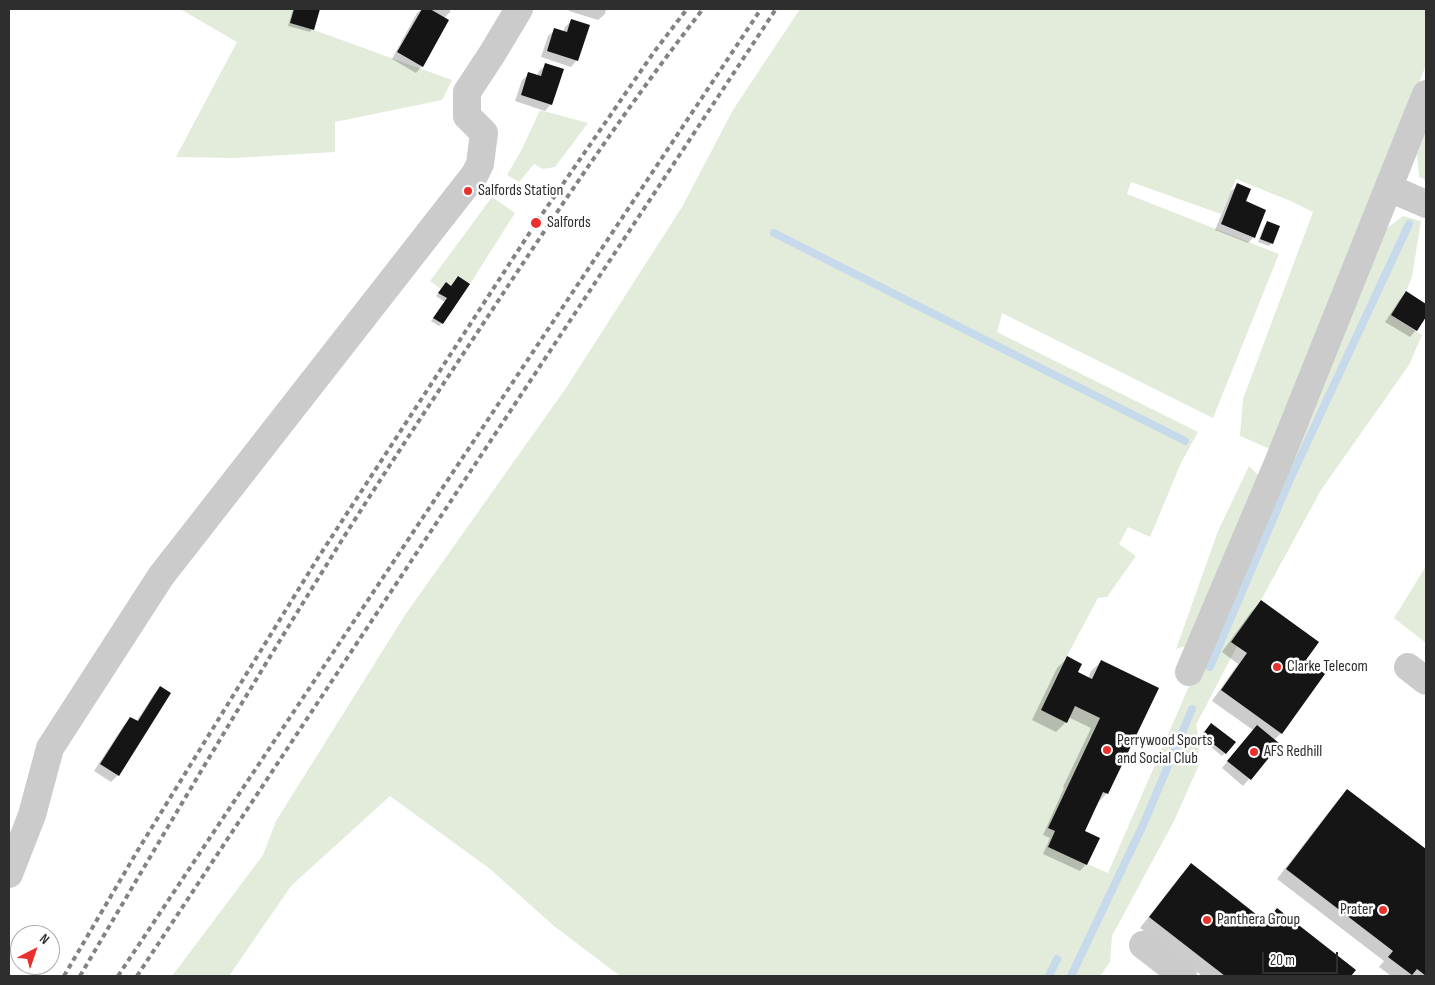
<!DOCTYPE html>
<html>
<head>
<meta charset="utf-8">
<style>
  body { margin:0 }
  #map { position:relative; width:1435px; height:985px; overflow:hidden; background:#fff; font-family:"Sofia Sans Condensed",sans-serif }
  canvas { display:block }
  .frame { position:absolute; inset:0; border:10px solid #2e2e2e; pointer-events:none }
  .north { position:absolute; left:10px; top:925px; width:50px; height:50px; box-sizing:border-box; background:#fff; border:1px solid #ababab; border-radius:50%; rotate:41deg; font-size:14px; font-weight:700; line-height:20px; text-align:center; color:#2e2e2e }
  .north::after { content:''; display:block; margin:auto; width:18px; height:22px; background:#e9302c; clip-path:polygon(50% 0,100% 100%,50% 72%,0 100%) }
  .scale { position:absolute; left:1262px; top:952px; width:76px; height:22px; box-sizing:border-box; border:2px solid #2e2e2e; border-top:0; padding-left:6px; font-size:15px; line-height:18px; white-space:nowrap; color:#2e2e2e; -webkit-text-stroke:4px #fff; paint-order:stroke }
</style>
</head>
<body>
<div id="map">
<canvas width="1435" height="985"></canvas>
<div class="frame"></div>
<div class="north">N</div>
<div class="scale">20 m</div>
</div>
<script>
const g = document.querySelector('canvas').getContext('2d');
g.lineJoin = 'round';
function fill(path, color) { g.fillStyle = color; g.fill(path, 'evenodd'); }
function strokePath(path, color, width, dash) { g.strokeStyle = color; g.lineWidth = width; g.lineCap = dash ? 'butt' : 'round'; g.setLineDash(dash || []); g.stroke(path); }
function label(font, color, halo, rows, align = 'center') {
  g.font = font + ' "Sofia Sans Condensed",sans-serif'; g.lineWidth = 5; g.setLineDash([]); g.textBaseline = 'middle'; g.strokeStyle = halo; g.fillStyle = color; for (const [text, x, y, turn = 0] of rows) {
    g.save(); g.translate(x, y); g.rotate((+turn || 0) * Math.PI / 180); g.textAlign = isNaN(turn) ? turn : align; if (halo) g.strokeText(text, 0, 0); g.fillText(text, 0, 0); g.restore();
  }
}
fill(new Path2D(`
  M 180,9 L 294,9 L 291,23 L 314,30 L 452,80 L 442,100 L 335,122 L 335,152 L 234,158 L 176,157 L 237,42 Z
  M 800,9 L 1426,9 L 1426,65 L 1272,450 L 1240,436 L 1243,399 L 1313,212 L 1293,202 L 1236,179 L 1221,214 L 1131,182 L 1127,194 L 1279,254 L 1213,418 L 1002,313 L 997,332 L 1198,432 L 1181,463 L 1150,537 L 1128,527 L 1119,544 L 1136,556 L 1107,597 L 1098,598 L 1067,656 L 1041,710 L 1067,722 L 1075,706 L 1100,718 L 1049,828 L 1055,831 L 1048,847 L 1108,873 L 1281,474 L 1382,232 L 1403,216 L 1421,221 L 1412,277 L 1406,291 L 1391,315 L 1422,335 L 1409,365 L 1321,490 L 1261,600 L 1196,725 L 1199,738 L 1198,767 L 1174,821 L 1112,936 L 1110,962 L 1100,976 L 620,976 L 554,926 L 490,869 L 390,796 L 291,886 L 229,976 L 172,976 L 263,855 L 276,821 L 405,615 L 566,388 L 682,207 L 733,110 Z
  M 540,110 L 588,123 L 555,167 L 543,169 L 534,164 L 519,182 L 507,175 L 522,149 Z
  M 1426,133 L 1426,180 L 1419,177 L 1417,155 Z
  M 492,197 L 515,213 L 470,284 L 458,276 L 451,286 L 446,282 L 441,289 L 430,281 Z
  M 1249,466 L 1260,477 L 1185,646 L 1176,649 L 1218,531 Z
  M 1426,566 L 1426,643 L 1394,618 Z`), '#e3ecdb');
fill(new Path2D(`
  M 293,9 L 318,9 L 312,29 L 310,32 L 288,26 Z
  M 422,9 L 447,9 L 451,11 L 444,18 L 422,66 L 416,73 L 392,59 L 417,13 Z
  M 569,9 L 606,9 L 605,14 L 598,20 L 569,11 Z
  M 571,21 L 577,60 L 571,67 L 541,57 L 548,36 L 555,30 L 563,32 L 565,27 Z
  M 546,65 L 551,104 L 545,111 L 515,101 L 522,80 L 529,74 L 537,76 L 539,71 Z
  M 1238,185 L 1244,202 L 1254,237 L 1248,243 L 1215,230 L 1231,191 Z
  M 1267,223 L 1272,243 L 1269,246 L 1258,242 L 1264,226 Z
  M 443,287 L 451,287 L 442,323 L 439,326 L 431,321 L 445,302 L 436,296 Z
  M 1406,293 L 1426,305 L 1426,314 L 1416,330 L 1410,337 L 1385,322 L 1400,299 Z
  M 1261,602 L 1304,660 L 1281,733 L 1274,740 L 1279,744 L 1243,786 L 1222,768 L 1253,730 L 1212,701 L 1238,664 L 1222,652 L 1251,612 Z
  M 1067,658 L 1076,672 L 1088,679 L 1091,671 L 1101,662 L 1158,689 L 1106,794 L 1097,804 L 1084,832 L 1086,864 L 1080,871 L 1043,854 L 1050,838 L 1043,835 L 1064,788 L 1063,787 L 1091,728 L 1068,717 L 1066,722 L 1056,732 L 1032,720 L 1057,668 Z
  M 160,688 L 118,775 L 111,782 L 94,771 L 124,725 L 130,719 L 136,722 L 154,694 Z
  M 1208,728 L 1225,753 L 1222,756 L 1200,738 Z
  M 1347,790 L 1426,851 L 1426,976 L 1391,976 L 1379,967 L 1384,961 L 1277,879 L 1338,800 Z
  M 1191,865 L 1265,922 L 1277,910 L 1354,970 L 1349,976 L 1202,976 L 1140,928 L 1181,875 Z`), '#0003');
strokePath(new Path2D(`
  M 774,233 L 1185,441
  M 1210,667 L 1291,477 L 1409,224
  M 1049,976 L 1057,959
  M 1071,976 L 1143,825 L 1192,709`), '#c7daec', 8);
fill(new Path2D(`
  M 294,9 L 320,9 L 314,30 L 290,23 Z
  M 422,9 L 430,9 L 449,20 L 423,67 L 397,52 Z
  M 571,19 L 590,25 L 578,61 L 547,51 L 554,28 L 567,32 Z
  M 545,63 L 564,69 L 552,105 L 521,95 L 528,72 L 541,76 Z
  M 1237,183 L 1251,189 L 1246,201 L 1266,210 L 1255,238 L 1221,224 Z
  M 1267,221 L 1280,226 L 1273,244 L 1260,239 Z
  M 458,276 L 470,284 L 443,324 L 433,318 L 447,298 L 438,293 L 446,282 L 451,286 Z
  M 1406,291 L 1426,304 L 1426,317 L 1417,331 L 1391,315 Z
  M 1261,600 L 1319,642 L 1306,660 L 1325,674 L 1282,734 L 1221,690 L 1247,653 L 1231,642 Z
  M 1067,656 L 1082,664 L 1078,672 L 1092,679 L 1101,660 L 1159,688 L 1108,794 L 1103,792 L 1085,831 L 1100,838 L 1087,865 L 1048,847 L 1055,831 L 1048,828 L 1100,718 L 1075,706 L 1067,723 L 1041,710 Z
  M 160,686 L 171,693 L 119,776 L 100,764 L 130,717 L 138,721 Z
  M 1211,723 L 1236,742 L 1226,754 L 1202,735 Z
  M 1257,725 L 1280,744 L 1251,780 L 1227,761 Z
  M 1347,789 L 1426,849 L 1426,976 L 1417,969 L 1412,975 L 1388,957 L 1393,951 L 1286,869 Z
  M 1191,863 L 1266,922 L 1277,908 L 1356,970 L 1351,976 L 1225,976 L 1149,917 Z`), '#151515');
strokePath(new Path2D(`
  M 1389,188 L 1426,204
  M 1408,667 L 1426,681
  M 1189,672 L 1278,463 L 1426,94
  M 9,874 L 32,815 L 50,748 L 161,576 L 475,174 L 480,164 L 484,133 L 467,116 L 467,92 L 492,54 L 519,9
  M 1143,945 L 1183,976`), '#cbcbcb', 28);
strokePath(new Path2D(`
  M 64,976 L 138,850 L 316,561 L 536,223 L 654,52 L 687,9
  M 80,976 C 160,840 240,704 324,569 C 372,491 424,413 475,336 C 548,225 621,114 703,9
  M 118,976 L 761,9
  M 137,976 L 776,9`), '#838383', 4, [5, 4]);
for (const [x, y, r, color] of [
  [468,191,5,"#e9302c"],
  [536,223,6,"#e9302c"],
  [1277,667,5,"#e9302c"],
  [1107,750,5,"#e9302c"],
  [1254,752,5,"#e9302c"],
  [1383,910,5,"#e9302c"],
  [1207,920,5,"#e9302c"]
]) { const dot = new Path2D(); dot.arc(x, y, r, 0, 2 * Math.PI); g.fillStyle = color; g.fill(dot); strokePath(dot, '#fff', 2); }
label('16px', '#2e2e2e', '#fff', [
  ["Salfords Station",478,191],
  ["Salfords",547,223],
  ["Clarke Telecom",1287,667],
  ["Perrywood Sports",1117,741],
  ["and Social Club",1117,759],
  ["AFS Redhill",1264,752],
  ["Prater",1373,910,"right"],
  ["Panthera Group",1217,920]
], 'left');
</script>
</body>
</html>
